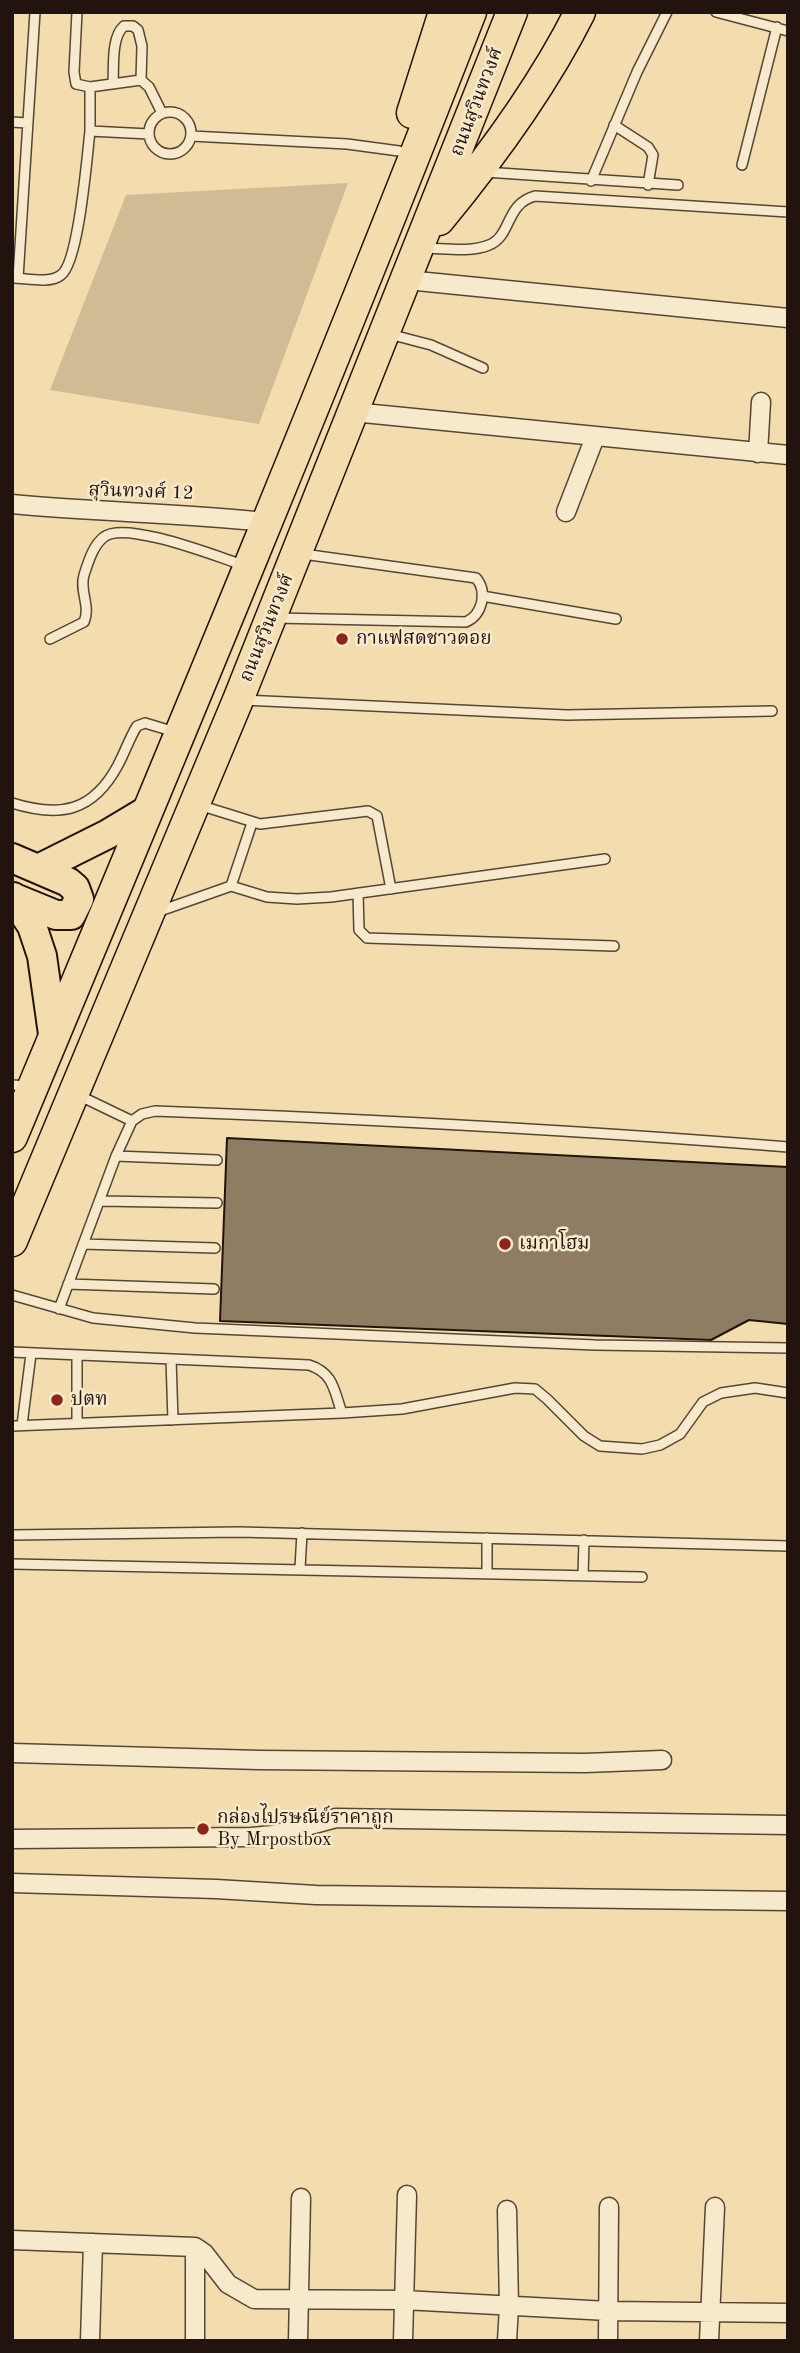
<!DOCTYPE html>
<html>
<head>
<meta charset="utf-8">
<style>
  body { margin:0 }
  #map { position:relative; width:800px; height:2353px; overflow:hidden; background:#f3ddaf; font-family:"Old Standard TT",serif }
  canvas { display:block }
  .frame { position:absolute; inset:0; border:14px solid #21140e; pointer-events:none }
</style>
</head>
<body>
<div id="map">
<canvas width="800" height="2353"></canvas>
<div class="frame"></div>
</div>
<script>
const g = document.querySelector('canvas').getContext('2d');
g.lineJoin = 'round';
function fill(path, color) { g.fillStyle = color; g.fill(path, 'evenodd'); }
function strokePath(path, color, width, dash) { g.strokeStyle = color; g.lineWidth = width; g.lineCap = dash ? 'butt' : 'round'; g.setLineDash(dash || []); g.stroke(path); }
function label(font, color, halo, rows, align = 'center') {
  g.font = font + ' "Old Standard TT","Noto Serif Thai",serif'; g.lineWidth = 5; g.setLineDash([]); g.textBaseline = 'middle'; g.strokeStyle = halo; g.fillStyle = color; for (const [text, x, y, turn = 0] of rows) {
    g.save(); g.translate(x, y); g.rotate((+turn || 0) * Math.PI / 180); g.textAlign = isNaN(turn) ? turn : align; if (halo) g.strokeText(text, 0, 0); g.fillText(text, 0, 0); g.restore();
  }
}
fill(new Path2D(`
  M 348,183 L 259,424 L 50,390 L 126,195 Z`), '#cfbb94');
const building = new Path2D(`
  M 227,1138 L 788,1167 L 788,1324 L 749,1320 L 711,1340 L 220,1321 Z`);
fill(building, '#8e7d62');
strokePath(building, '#21140e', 2);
const service = new Path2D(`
  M 77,12 L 74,72 L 76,84 L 90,87 L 141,80 L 149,87 L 162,113
  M 716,12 L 788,31
  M 113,84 C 114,67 111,37 124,26 L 133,26 L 138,30 L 142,46 L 141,80
  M 90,87 L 90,131
  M149 133a21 21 0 1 1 42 0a21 21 0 1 1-42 0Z
  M 12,122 L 27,123
  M 614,125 L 648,147 L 653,155 L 648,185
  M 191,136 L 347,144 L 399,151
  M 742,165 L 777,27
  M 485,172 L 678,185
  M 591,181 L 637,72 L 667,12
  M 423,248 C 443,248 470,253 489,245 C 512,236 505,204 535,196 L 788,212
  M 13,278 C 26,278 50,284 61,275 C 79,262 87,156 90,131 L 149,134
  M 18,278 L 35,12
  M 389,334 L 431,345 L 483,368
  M 482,596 L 616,619
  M 275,618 L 466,622 C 482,615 488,592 476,578 L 303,554
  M 50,639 L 84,622 C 91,606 79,591 84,575 C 88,563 93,545 104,537 C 125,520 218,557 243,565
  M 243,700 L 567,715 L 772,711
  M 12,803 C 60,818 93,812 118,765 C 125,752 129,739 137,726 L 145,723 L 175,732
  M 199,805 L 260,824 L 368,811 L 377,816 L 391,889
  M 231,886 L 252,823
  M 358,893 L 359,930 L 367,938 L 614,946
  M 157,912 L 231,886 L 267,897 L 297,899 L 331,897 L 605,859
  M 12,1085 L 28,1086
  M 132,1121 L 142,1114 L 155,1111 C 366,1119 577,1130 788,1147
  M 116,1156 L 217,1160
  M 100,1201 L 217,1203
  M 83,1244 L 215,1248
  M 68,1284 L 214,1289
  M 12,1295 L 93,1318 L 195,1328 L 595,1345 L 788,1348
  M 59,1309 L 116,1156 L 132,1121 L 78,1095
  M 12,1352 L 309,1365 C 334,1373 334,1391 342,1413 L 12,1426
  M 171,1359 L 173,1420
  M 342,1413 L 402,1409 L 515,1388 L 535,1389 L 547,1399 L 584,1436 L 600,1446 L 642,1449 L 660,1445 L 680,1434 L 703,1402 L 721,1393 L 755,1388 L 788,1393
  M 77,1422 L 77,1356
  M 22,1425 L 31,1354
  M 12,1535 L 239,1532 L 788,1546
  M 12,1564 L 642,1577
  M 300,1568 L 302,1533
  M 487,1573 L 487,1538
  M 583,1576 L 584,1540`);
const minor = new Path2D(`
  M 407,280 L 788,318
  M 353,412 L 788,455
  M 758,453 L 761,402
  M 12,504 C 97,512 182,513 267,522
  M 566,512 L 595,437
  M 12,1753 L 259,1760 L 585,1763 L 662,1760
  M 12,1839 L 252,1837 L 273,1835 L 336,1818 L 788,1825
  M 12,1883 L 216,1889 L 316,1895 L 788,1901
  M 12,2240 L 195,2247 L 204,2253 L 228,2284 L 254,2299 L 404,2300 L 608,2311 L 788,2313
  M 195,2247 L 195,2341
  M 90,2341 L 93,2243
  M 298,2341 L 301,2198
  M 403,2341 L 407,2195
  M 507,2341 L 509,2306 L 507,2210
  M 608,2341 L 609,2207
  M 709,2341 L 715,2207`);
const primary = new Path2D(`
  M 12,858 L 68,882 L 75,888 L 79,899 L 71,915 L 56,915 L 12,897
  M 38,869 L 108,834 L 148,810
  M 13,897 L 32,926 L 42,956 L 53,1034`);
const trunk = new Path2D(`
  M 412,113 L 444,12
  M 439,220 C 490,158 544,84 580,12
  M 12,1137 C 168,763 324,390 471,12
  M 12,1241 L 238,700 L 512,12`);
strokePath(service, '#564636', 12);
strokePath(minor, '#564636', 21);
strokePath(primary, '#21140e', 32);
strokePath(trunk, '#21140e', 33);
strokePath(service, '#f7e9cb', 9);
strokePath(minor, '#f7e9cb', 18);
strokePath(primary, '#f3ddaf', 28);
strokePath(trunk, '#f3ddaf', 30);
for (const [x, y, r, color] of [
  [342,639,7,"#8f2418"],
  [505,1244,7,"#8f2418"],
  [57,1400,7,"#8f2418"],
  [203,1829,7,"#8f2418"]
]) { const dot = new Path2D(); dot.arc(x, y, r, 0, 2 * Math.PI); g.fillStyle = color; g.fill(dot); strokePath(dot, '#f7e9cb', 2.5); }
label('19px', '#21140e', '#f7e9cb', [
  ["ถนนสุวินทวงศ์",477,102,-69],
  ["สุวินทวงศ์ 12",141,492,2],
  ["ถนนสุวินทวงศ์",267,628,-68]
]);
label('19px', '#21140e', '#f7e9cb', [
  ["กาแฟสดชาวดอย",356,639],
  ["เมกาโฮม",519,1244],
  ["ปตท",71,1400],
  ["กล่องไปรษณีย์ราคาถูก",217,1818],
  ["By Mrpostbox",217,1840]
], 'left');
</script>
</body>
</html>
